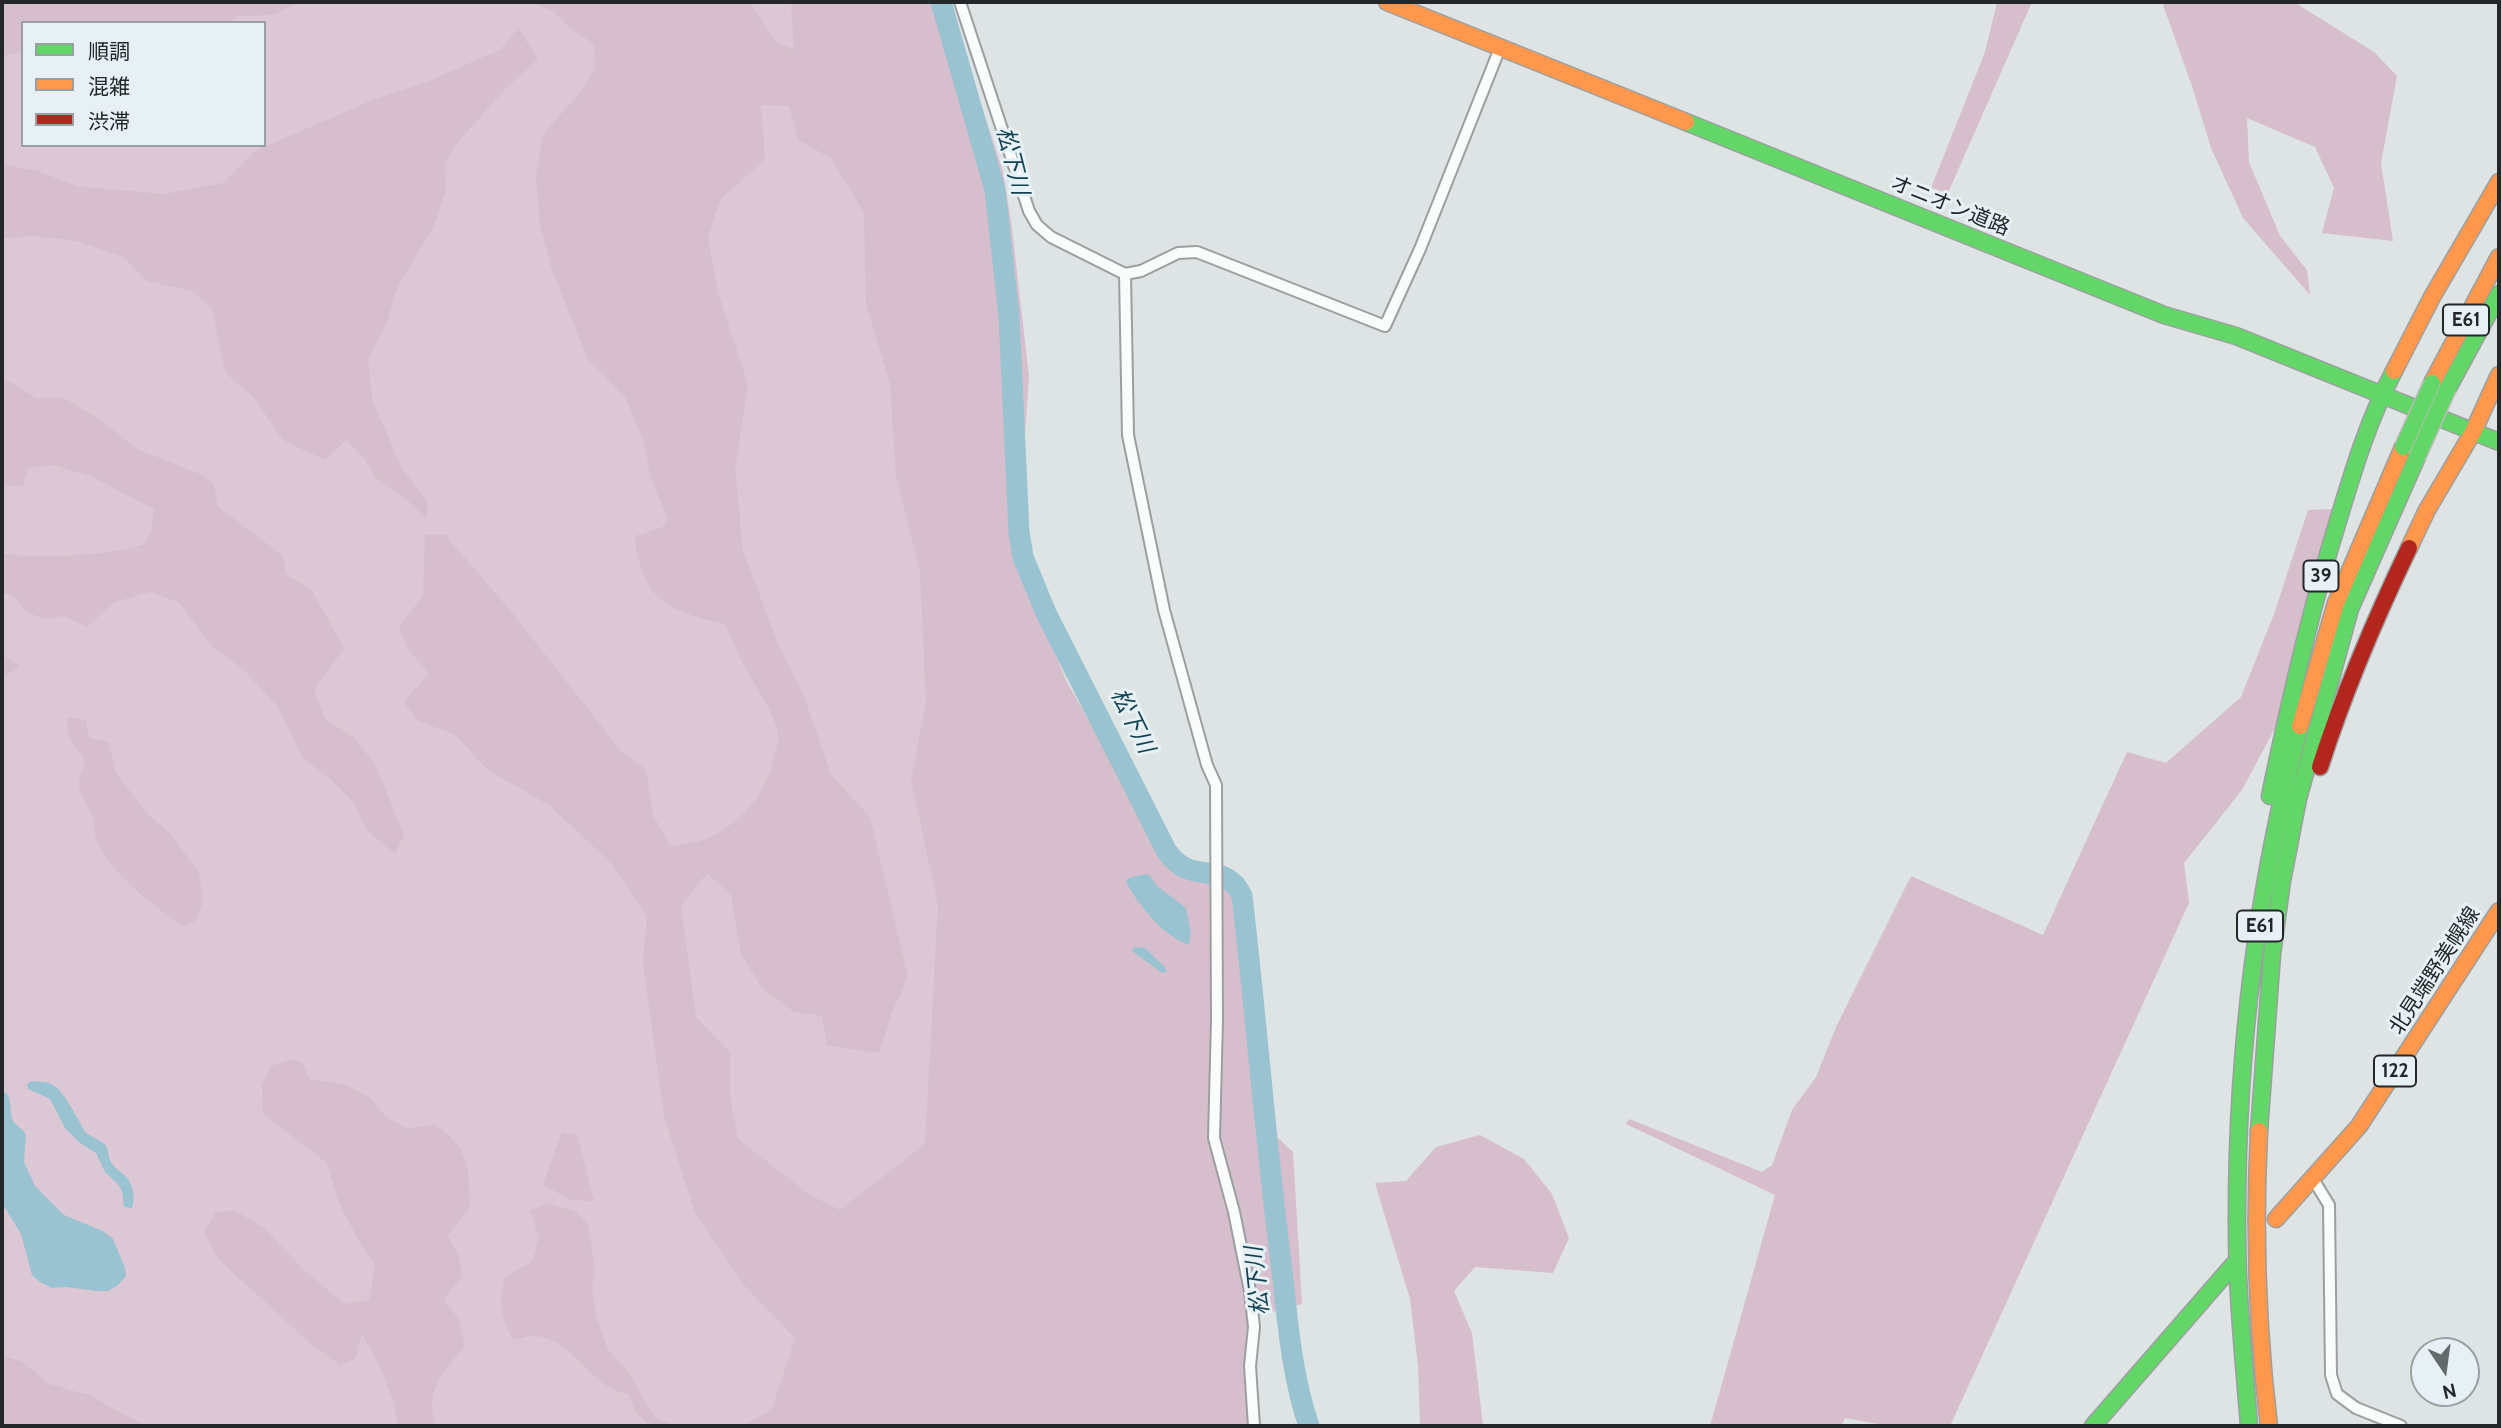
<!DOCTYPE html>
<html>
<head>
<meta charset="utf-8">
<style>
  body { margin:0 }
  #map { position:relative; width:2501px; height:1428px; overflow:hidden; background:#dee3e4; font-family:Cabin,"Noto Sans JP",sans-serif }
  canvas { display:block }
  .frame { position:absolute; inset:0; border:4px solid #232729; pointer-events:none }
  .legend { position:absolute; left:21px; top:21px; width:245px; height:126px; box-sizing:border-box; background:#e7f1f5; border:2px solid #99a0a3; margin:0; padding:9px 12px; list-style:none; font-size:21px; color:#232729 }
  .legend li { display:flex; align-items:center; gap:14px; height:35px }
  .legend b { width:35px; border:2px solid #99a0a3 }
  .north { position:absolute; left:2410px; top:1337px; width:70px; height:70px; box-sizing:border-box; background:#e7f1f5; border:2px solid #99a0a3; border-radius:50%; rotate:167deg; font-size:19px; font-weight:700; line-height:28px; text-align:center; color:#232729 }
  .north::after { content:''; display:block; margin:auto; width:24px; height:32px; background:#64696a; clip-path:polygon(50% 0,100% 100%,50% 72%,0 100%) }
</style>
</head>
<body>
<div id="map">
<canvas width="2501" height="1428"></canvas>
<div class="frame"></div>
<ul class="legend">
<li><b style="height:9px;background:#63d668"></b>順調</li>
<li><b style="height:9px;background:#ff974d"></b>混雑</li>
<li><b style="height:9px;background:#b3261e"></b>渋滞</li>
</ul>
<div class="north">N</div>
</div>
<script>
const g = document.querySelector('canvas').getContext('2d');
g.lineJoin = 'round';
function fill(path, color) { g.fillStyle = color; g.fill(path, 'evenodd'); }
function strokePath(path, color, width, dash) { g.strokeStyle = color; g.lineWidth = width; g.lineCap = dash ? 'butt' : 'round'; g.setLineDash(dash || []); g.stroke(path); }
function label(font, color, halo, rows, align = 'center') {
  g.font = font + ' Cabin,"Noto Sans JP",sans-serif'; g.lineWidth = 6; g.setLineDash([]); g.textBaseline = 'middle'; g.strokeStyle = halo; g.fillStyle = color; for (const [text, x, y, turn = 0] of rows) {
    g.save(); g.translate(x, y); g.rotate((+turn || 0) * Math.PI / 180); g.textAlign = isNaN(turn) ? turn : align; if (halo) g.strokeText(text, 0, 0); g.fillText(text, 0, 0); g.restore();
  }
}
fill(new Path2D(`
  M 2,2 L 844,2 L 974,309 L 949,1159 L 845,1426 L 8,1426 L 2,1424 ZM 23,23 L 264,23 L 264,145 L 23,145 Z`), '#dcc7d4');
fill(new Path2D(`
  M 2,2 L 301,2 L 272,15 L 239,16 L 228,23 L 23,23 L 23,52 L 2,56 Z
  M 530,2 L 750,2 L 775,41 L 794,50 L 791,2 L 947,2 L 1003,171 L 1012,228 L 1029,377 L 1016,560 L 1067,682 L 1176,874 L 1206,876 L 1235,874 L 1252,903 L 1275,1135 L 1293,1152 L 1302,1304 L 1248,1318 L 1255,1426 L 743,1426 L 772,1409 L 795,1338 L 743,1284 L 695,1213 L 664,1116 L 643,963 L 647,916 L 611,863 L 549,805 L 488,770 L 455,735 L 416,720 L 404,702 L 429,673 L 407,648 L 399,627 L 423,596 L 425,535 L 445,535 L 510,610 L 621,751 L 646,770 L 653,815 L 670,845 C 719,848 766,803 774,756 C 776,750 779,741 778,735 C 774,709 752,682 740,658 C 735,647 730,636 725,624 C 668,611 641,600 635,536 L 663,527 L 668,519 L 651,479 L 644,442 L 626,398 L 588,359 L 552,270 L 540,225 L 536,177 L 543,134 L 577,96 L 595,69 L 594,44 L 570,28 L 552,10 ZM 761,105 L 789,106 L 798,140 L 831,158 L 864,212 L 866,305 L 890,383 L 896,476 L 920,573 L 926,703 L 911,780 L 938,904 L 925,1144 L 840,1210 L 810,1195 L 738,1139 L 730,1096 L 730,1052 L 696,1017 L 681,906 L 707,873 L 731,895 L 741,954 L 762,988 L 793,1011 L 822,1016 L 827,1045 L 879,1053 L 893,1010 L 908,977 L 870,817 L 831,775 L 803,693 L 777,641 L 743,551 L 735,470 L 748,384 L 718,293 L 708,238 L 720,200 L 765,159 Z
  M 1997,2 L 2032,2 L 1948,193 L 1931,188 L 1985,52 Z
  M 2162,2 L 2294,2 L 2374,52 L 2397,76 L 2381,163 L 2393,241 L 2322,233 L 2334,188 L 2315,147 L 2247,118 L 2249,162 L 2280,236 L 2307,270 L 2310,295 L 2243,218 L 2211,148 L 2193,89 Z
  M 518,28 L 538,59 L 504,90 L 458,142 L 445,163 L 446,188 L 435,224 L 396,290 L 387,323 L 368,360 L 372,400 L 402,468 L 428,503 L 426,519 L 409,502 L 375,477 L 364,458 L 346,440 L 325,460 L 283,440 L 254,398 L 225,372 L 212,308 L 192,291 L 147,281 L 123,257 L 77,241 L 32,236 L 2,238 L 2,164 L 37,171 L 80,187 L 165,194 L 223,183 L 255,151 L 375,99 L 430,81 L 501,49 Z
  M 2,377 L 36,398 L 62,397 L 96,417 L 137,449 L 198,473 L 213,483 L 218,507 L 283,556 L 287,575 L 311,589 L 344,648 L 314,690 L 326,720 L 352,736 L 376,765 L 404,835 L 395,854 L 366,830 L 353,802 L 328,777 L 302,758 L 278,707 L 245,671 L 214,648 L 178,602 L 151,592 L 114,602 L 87,627 L 64,616 L 46,619 L 28,613 L 16,598 L 2,592 L 2,554 C 50,559 96,556 143,545 L 151,533 L 154,509 L 91,476 L 53,465 L 28,468 L 23,485 L 2,487 Z
  M 2332,509 L 2275,728 L 2242,790 L 2184,863 L 2189,903 L 1950,1426 L 1889,1426 L 1845,1418 L 1841,1426 L 1710,1426 L 1775,1195 L 1626,1124 L 1629,1119 L 1762,1172 L 1772,1165 L 1792,1110 L 1816,1077 L 1836,1027 L 1911,876 L 2043,935 L 2127,752 L 2166,763 L 2241,697 L 2274,614 L 2308,510 Z
  M 2,654 L 20,667 L 2,677 Z
  M 68,717 L 86,720 L 89,738 L 108,742 L 117,775 L 148,814 L 171,835 L 199,873 L 203,901 L 195,921 L 182,926 C 148,901 120,881 98,844 C 93,835 96,822 91,813 C 80,790 74,789 85,763 C 78,743 63,740 68,717 Z
  M 293,1059 L 301,1062 L 310,1079 L 348,1086 L 371,1099 L 384,1115 L 407,1129 L 435,1124 C 470,1150 468,1166 470,1207 L 448,1235 L 458,1255 L 463,1276 L 443,1299 L 458,1318 L 465,1346 C 441,1375 426,1386 435,1426 L 398,1426 C 394,1393 379,1363 362,1334 L 355,1359 L 340,1365 L 310,1343 L 218,1259 L 204,1232 L 216,1212 L 235,1211 L 263,1227 L 304,1270 L 344,1304 L 369,1300 L 375,1264 L 360,1243 L 339,1203 L 327,1163 L 263,1114 L 262,1084 L 271,1066 Z
  M 562,1133 L 577,1134 L 594,1201 L 570,1200 L 543,1184 Z
  M 1480,1135 L 1524,1159 L 1552,1194 L 1569,1238 L 1553,1273 L 1475,1267 L 1454,1291 L 1472,1333 L 1483,1426 L 1420,1426 L 1418,1365 L 1410,1299 L 1375,1183 L 1406,1181 L 1436,1147 Z
  M 549,1204 L 575,1211 L 588,1225 L 595,1269 L 592,1289 L 596,1316 L 608,1350 L 629,1372 L 654,1417 L 675,1426 L 651,1426 L 635,1411 L 629,1394 C 593,1391 574,1340 536,1336 C 529,1335 520,1339 514,1340 C 500,1319 498,1301 505,1277 L 532,1262 L 539,1238 L 530,1210 Z
  M 2,1356 L 23,1362 L 49,1384 L 89,1395 L 145,1426 L 2,1426 Z`), '#d6becd');
fill(new Path2D(`
  M 1146,874 L 1151,877 L 1157,886 L 1186,908 L 1191,933 L 1189,945 C 1162,935 1140,907 1126,882 L 1128,878 Z
  M 1135,947 L 1145,948 L 1166,968 L 1166,972 L 1162,973 L 1132,951 Z
  M 32,1081 C 39,1082 47,1081 53,1085 C 63,1090 78,1119 84,1130 C 88,1137 101,1139 106,1146 C 109,1151 108,1158 111,1162 C 116,1171 125,1173 129,1181 C 134,1191 135,1198 132,1208 L 124,1207 L 122,1191 L 117,1183 L 105,1172 L 96,1153 L 80,1143 L 65,1128 L 50,1099 L 28,1089 L 27,1084 Z
  M 2,1090 C 15,1097 7,1110 14,1122 C 18,1127 23,1129 26,1135 L 24,1162 L 35,1186 L 64,1215 L 103,1231 L 113,1239 L 125,1268 L 126,1276 L 118,1285 L 108,1291 L 97,1291 L 66,1287 L 52,1288 L 40,1282 L 32,1275 L 21,1234 L 2,1203 Z`), '#9ac3d2');
strokePath(new Path2D(`
  M 941,2 L 995,190 L 1009,316 L 1019,532 L 1023,557 L 1046,613 L 1166,850 C 1191,889 1224,857 1242,896 C 1256,1015 1265,1135 1280,1254 C 1287,1311 1290,1371 1309,1426`), '#9ac3d2', 21);
const street = new Path2D(`
  M 960,2 L 1029,211 L 1037,225 L 1051,237 L 1125,274 L 1141,271 L 1178,253 L 1197,252 L 1385,326 L 1420,249 L 1500,48
  M 1125,274 L 1128,435 L 1164,610 L 1207,765 L 1216,785 L 1217,1020 L 1214,1138 L 1234,1212 L 1250,1291 L 1254,1327 L 1250,1366 L 1254,1426
  M 2313,1179 L 2329,1205 L 2331,1375 L 2337,1394 L 2356,1408 L 2401,1426`);
const fast = new Path2D(`
  M 1686,122 L 2164,315 L 2236,336 L 2499,442
  M 2448,388 L 2499,294
  M 2270,796 C 2289,704 2310,611 2338,521 C 2353,471 2369,418 2394,371
  M 2259,1131 L 2272,954 L 2282,881 L 2298,799 L 2350,609 L 2417,457
  M 2093,1426 L 2234,1264
  M 2249,1426 C 2244,1361 2237,1295 2237,1230 C 2236,1061 2256,890 2300,726`);
const slow = new Path2D(`
  M 1387,2 L 1686,122
  M 2394,371 L 2432,297 L 2499,182
  M 2432,383 L 2499,257
  M 2409,548 L 2427,510 L 2473,432 L 2499,375
  M 2300,726 L 2336,603 L 2403,447
  M 2259,1131 C 2254,1230 2257,1328 2269,1426
  M 2276,1219 L 2359,1126 L 2499,911`);
const jam = new Path2D(`
  M 2320,767 C 2344,692 2375,619 2409,548`);
strokePath(street, '#9b9fa0', 14);
strokePath(fast, '#9b9fa0', 19);
strokePath(slow, '#9b9fa0', 19);
strokePath(jam, '#9b9fa0', 19);
strokePath(street, '#fafbfb', 10);
strokePath(fast, '#63d668', 16);
strokePath(slow, '#ff974d', 16);
strokePath(jam, '#b3261e', 16);
const fastBridge = new Path2D(`
  M 2403,447 L 2432,383
  M 2417,457 L 2448,388`);
strokePath(fastBridge, '#beb8bd', 19, []);
strokePath(fastBridge, '#63d668', 16);
for (const [x, y, w] of [
  [2466,320,46],
  [2321,576,35],
  [2260,926,46],
  [2395,1071,42]
]) { const box = new Path2D(); box.roundRect(x - w / 2, y - 15.5, w, 31, 5); g.fillStyle = '#e7f1f5'; g.fill(box); strokePath(box, '#232729', 2); }
label('bold 19px', '#232729', null, [
  ["E61",2466,320],
  ["39",2321,576],
  ["E61",2260,926],
  ["122",2395,1071]
]);
label('21px', '#232729', '#e7f1f5', [
  ["オニオン道路",1950,206,22],
  ["北見端野美幌線",2435,971,-57]
]);
label('italic 23px', '#124353', '#e7f1f5', [
  ["松下川",1012,161,76],
  ["松下川",1132,721,64],
  ["松下川",1258,1281,-96]
]);
</script>
</body>
</html>
